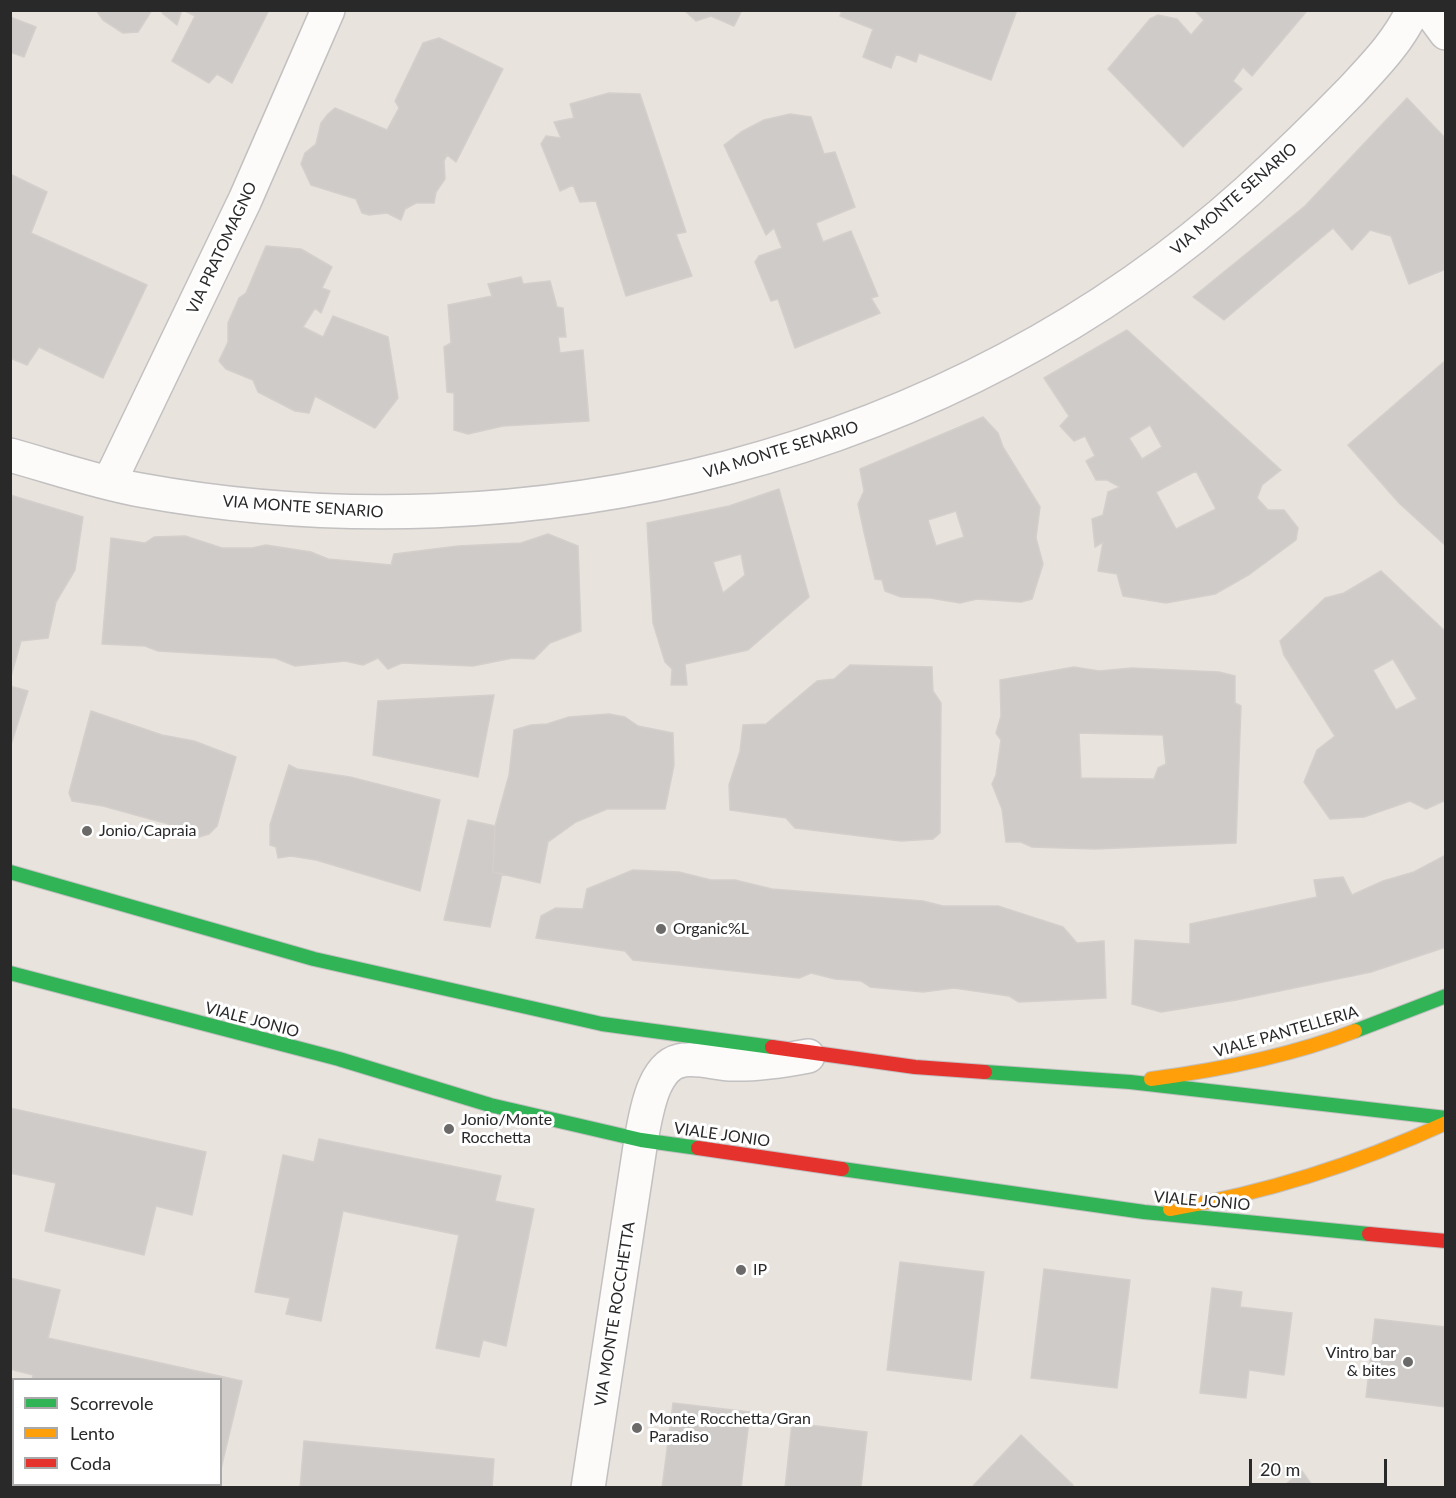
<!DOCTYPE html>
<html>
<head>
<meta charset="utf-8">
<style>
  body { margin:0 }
  #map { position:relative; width:1456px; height:1498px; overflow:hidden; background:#e9e3de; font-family:Lato,sans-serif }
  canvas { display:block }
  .frame { position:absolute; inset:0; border:12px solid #292929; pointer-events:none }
  .legend { position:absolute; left:12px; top:1378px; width:210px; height:108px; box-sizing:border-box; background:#fff; border:2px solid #a9a9a9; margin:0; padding:8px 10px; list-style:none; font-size:18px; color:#292929 }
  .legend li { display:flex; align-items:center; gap:12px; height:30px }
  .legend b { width:30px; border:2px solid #a9a9a9 }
  .scale { position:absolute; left:1249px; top:1459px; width:138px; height:27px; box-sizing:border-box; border:3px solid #292929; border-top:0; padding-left:8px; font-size:18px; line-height:21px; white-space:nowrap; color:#292929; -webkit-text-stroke:4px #fff; paint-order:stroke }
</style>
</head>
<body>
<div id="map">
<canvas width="1456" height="1498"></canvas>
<div class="frame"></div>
<ul class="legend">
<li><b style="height:8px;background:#30b455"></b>Scorrevole</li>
<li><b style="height:8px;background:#ff9f0a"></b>Lento</li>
<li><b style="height:8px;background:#e5322d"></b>Coda</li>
</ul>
<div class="scale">20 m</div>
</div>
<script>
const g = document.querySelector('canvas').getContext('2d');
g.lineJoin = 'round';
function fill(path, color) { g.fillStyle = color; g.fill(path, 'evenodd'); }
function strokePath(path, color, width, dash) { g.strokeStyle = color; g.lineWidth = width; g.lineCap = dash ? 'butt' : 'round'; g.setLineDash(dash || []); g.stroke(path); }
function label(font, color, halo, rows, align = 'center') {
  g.font = font + ' Lato,sans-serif'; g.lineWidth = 6; g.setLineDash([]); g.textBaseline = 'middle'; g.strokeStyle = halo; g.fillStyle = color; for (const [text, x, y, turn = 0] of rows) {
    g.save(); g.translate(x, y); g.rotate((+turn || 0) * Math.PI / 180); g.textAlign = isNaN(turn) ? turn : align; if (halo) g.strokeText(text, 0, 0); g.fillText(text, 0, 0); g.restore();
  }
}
const building = new Path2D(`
  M 96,10 L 152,10 L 138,32 L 123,33 L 103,20 Z
  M 164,10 L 182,10 L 177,25 L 162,13 Z
  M 183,10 L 269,10 L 232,83 L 217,74 L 209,83 L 172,61 L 195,16 Z
  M 684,10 L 742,10 L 734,26 L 711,16 L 696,21 Z
  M 842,10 L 1017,10 L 991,80 L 919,53 L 916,62 L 896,54 L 891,68 L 863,57 L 873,29 L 840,16 Z
  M 1194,10 L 1306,12 L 1252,76 L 1243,67 L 1233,81 L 1242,89 L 1183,147 L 1108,69 L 1150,19 L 1158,15 L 1177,19 L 1191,35 L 1204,20 Z
  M 10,17 L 36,27 L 24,57 L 10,52 Z
  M 439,38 L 503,69 L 456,162 L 447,155 L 444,161 L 445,179 L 436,192 L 434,203 L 416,203 L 405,209 L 401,220 L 387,213 L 369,215 L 362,213 L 356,199 L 311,185 L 301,164 L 305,153 L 316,144 L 321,123 L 328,114 L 335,108 L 387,130 L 399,108 L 395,101 L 423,43 Z
  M 609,93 L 640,94 L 686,232 L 676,234 L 692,276 L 626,296 L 596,201 L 580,202 L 573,185 L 560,191 L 541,144 L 546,136 L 561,138 L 554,122 L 574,118 L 570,104 Z
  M 1407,98 L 1446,139 L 1446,269 L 1409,284 L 1391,236 L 1370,230 L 1352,250 L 1333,228 L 1224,320 L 1193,297 L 1305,206 Z
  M 790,114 L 811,117 L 824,154 L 835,152 L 855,207 L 816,223 L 823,242 L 851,231 L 878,296 L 871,298 L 880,313 L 795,348 L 778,299 L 771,301 L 755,262 L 759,256 L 782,248 L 774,228 L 766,235 L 724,145 L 741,132 L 764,120 Z
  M 10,174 L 47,192 L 31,233 L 147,285 L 103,378 L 39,347 L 27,365 L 10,358 Z
  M 266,246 L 301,249 L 332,267 L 322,288 L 330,291 L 321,313 L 315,308 L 303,327 L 323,337 L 333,316 L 388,337 L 398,398 L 375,428 L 315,396 L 309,413 L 295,411 L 258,392 L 253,380 L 226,369 L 219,361 L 228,342 L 228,323 L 239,298 L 246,293 Z
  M 521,277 L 523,284 L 550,281 L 557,307 L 563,308 L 566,337 L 558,337 L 560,353 L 583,350 L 589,421 L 503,426 L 468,434 L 454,430 L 454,393 L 447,392 L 444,347 L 451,343 L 448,305 L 492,296 L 488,284 Z
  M 1127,330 L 1281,470 L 1262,485 L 1257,498 L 1268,510 L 1284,510 L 1298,528 L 1296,540 L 1250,574 L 1215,594 L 1166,603 L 1123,596 L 1117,574 L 1098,571 L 1103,542 L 1095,547 L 1092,519 L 1103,515 L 1108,492 L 1120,487 L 1107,480 L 1096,480 L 1086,461 L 1095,456 L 1085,436 L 1074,441 L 1060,426 L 1069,416 L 1044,378 ZM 1150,425 L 1162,447 L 1142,459 L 1129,438 ZM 1196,471 L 1216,509 L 1176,529 L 1156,492 Z
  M 1446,360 L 1446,546 L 1399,503 L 1348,445 Z
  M 983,417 L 998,433 L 1003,447 L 1040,507 L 1036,538 L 1043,564 L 1032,599 L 1021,602 L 977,599 L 960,603 L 930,598 L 901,597 L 885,591 L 882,580 L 875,579 L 863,528 L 858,504 L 864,491 L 860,469 ZM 956,511 L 964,537 L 936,546 L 928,520 Z
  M 779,489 L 809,597 L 748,650 L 685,664 L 687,685 L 671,685 L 672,669 L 665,662 L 653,623 L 647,523 L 729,506 ZM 741,554 L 745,575 L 723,593 L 713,562 Z
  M 10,495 L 83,517 L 75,570 L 56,602 L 48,638 L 21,641 L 10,680 Z
  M 548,534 L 578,546 L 581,631 L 550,643 L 534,659 L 513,658 L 473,666 L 402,663 L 388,669 L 378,658 L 363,665 L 345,661 L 295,666 L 275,658 L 158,651 L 145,646 L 102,644 L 111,538 L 145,543 L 154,537 L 185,536 L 222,548 L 252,548 L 266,545 L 311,552 L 328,559 L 391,565 L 394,554 L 458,546 L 521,543 Z
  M 1381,571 L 1446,632 L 1446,800 L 1426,809 L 1410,801 L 1364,817 L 1330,819 L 1304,782 L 1317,750 L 1335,736 L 1284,655 L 1280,641 L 1325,598 L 1344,593 ZM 1393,659 L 1417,699 L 1396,710 L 1373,670 Z
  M 850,665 L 932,667 L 933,691 L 941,703 L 940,833 L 933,839 L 901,841 L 795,828 L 786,818 L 730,810 L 729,785 L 740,751 L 743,725 L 766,724 L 817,681 L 834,679 Z
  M 1074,667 L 1099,671 L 1132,668 L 1219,672 L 1235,676 L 1235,703 L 1241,706 L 1236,843 L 1095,849 L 1032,847 L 1021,842 L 1006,842 L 1002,809 L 992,784 L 996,775 L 1001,740 L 996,733 L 1001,716 L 1000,680 ZM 1079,733 L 1163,735 L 1166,764 L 1158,768 L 1154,779 L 1081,778 Z
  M 10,686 L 28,691 L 10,748 Z
  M 494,695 L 478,777 L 373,755 L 378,701 Z
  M 91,711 L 162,735 L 194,741 L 236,757 L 217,826 L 209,834 L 199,837 L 190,830 L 103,806 L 72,801 L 69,793 Z
  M 609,714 L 625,717 L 638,726 L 673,733 L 674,765 L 665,809 L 607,809 L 576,822 L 548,842 L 540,883 L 493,872 L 495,826 L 509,775 L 514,730 L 531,725 L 547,724 L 569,717 Z
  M 289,765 L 297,769 L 350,777 L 440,800 L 420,891 L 316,860 L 291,856 L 278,858 L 276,847 L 270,845 L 270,825 Z
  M 468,820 L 495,826 L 493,872 L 502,874 L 490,927 L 444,920 Z
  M 1446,855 L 1446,947 L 1371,972 L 1236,1000 L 1161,1012 L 1132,1004 L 1135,940 L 1190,944 L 1190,924 L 1317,897 L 1314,880 L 1343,877 L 1352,895 L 1383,881 L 1414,872 Z
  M 633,870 L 679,872 L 711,880 L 735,880 L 772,889 L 923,901 L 943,906 L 998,906 L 1063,927 L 1077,943 L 1104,941 L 1106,998 L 1019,1002 L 1009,996 L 954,988 L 923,992 L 870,987 L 861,981 L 835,979 L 811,973 L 799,978 L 633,960 L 625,951 L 536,938 L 541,916 L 556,908 L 583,909 L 587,889 Z
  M 10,1108 L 206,1152 L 192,1215 L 156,1206 L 144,1255 L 45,1231 L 56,1183 L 10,1173 Z
  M 319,1139 L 501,1176 L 495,1201 L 534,1209 L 506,1346 L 483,1340 L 479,1357 L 436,1348 L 459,1235 L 343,1211 L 321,1321 L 286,1314 L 290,1298 L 255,1292 L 283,1155 L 314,1162 Z
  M 900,1262 L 984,1272 L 971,1380 L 887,1370 Z
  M 1044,1269 L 1130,1280 L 1117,1388 L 1031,1378 Z
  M 10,1278 L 60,1290 L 48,1338 L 242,1381 L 220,1473 L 220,1380 L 32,1380 L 33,1375 L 10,1369 Z
  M 1212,1288 L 1242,1292 L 1240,1307 L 1292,1313 L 1284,1375 L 1249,1370 L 1246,1398 L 1200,1393 Z
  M 1375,1319 L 1446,1327 L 1446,1407 L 1366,1397 Z
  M 673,1403 L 750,1412 L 741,1488 L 662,1488 Z
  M 792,1423 L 867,1432 L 861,1488 L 785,1488 Z
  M 1021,1435 L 1073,1485 L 1071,1488 L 971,1488 Z
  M 304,1441 L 494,1459 L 492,1488 L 300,1488 Z
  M 1302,1471 L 1314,1488 L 1281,1488 Z`);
fill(building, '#cfcbc8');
strokePath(building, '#d4cfcb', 1.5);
const street = new Path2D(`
  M 1429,10 L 1446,33
  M 10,455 C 53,467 96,482 140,490 C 529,561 953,458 1249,190 C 1284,158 1318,125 1351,91 C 1375,65 1398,42 1413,10
  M 109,483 L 245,200 L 328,10
  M 588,1488 L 641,1140 C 646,1116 652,1063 684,1060 C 700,1058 715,1063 730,1064 C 757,1065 782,1061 808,1056`);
const fast = new Path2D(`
  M 10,872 L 314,959 L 602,1024 L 772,1047
  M 10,973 L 339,1059 L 490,1105 L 641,1140 L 698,1148
  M 1355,1031 L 1446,996
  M 985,1072 L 1130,1082 L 1446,1118
  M 842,1169 L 1144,1212 L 1369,1234`);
const slow = new Path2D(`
  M 1151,1079 C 1219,1070 1290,1056 1355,1031
  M 1170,1209 C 1267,1193 1357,1164 1446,1123`);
const jam = new Path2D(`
  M 772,1047 L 915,1067 L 985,1072
  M 698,1148 L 842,1169
  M 1369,1234 L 1446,1241`);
strokePath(street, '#c2c0c0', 36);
strokePath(fast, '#c2c0c0', 16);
strokePath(slow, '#c2c0c0', 16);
strokePath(jam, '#c2c0c0', 16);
strokePath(street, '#fcfbfa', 33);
strokePath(fast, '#30b455', 14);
strokePath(slow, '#ff9f0a', 14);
strokePath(jam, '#e5322d', 14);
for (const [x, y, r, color] of [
  [87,831,6,"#6c6a68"],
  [661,929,6,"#6c6a68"],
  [449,1129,6,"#6c6a68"],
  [741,1270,6,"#6c6a68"],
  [1408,1362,6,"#6c6a68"],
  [637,1428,6,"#6c6a68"]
]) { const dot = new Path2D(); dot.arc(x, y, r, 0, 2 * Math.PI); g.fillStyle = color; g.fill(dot); strokePath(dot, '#fff', 2); }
label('16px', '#292929', '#fff', [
  ["VIA MONTE SENARIO",1234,199,-41],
  ["VIA PRATOMAGNO",222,248,-65],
  ["VIA MONTE SENARIO",781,450,-17],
  ["VIA MONTE SENARIO",303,507,4],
  ["VIALE JONIO",252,1020,15],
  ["VIALE PANTELLERIA",1286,1032,-16],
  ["VIALE JONIO",722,1135,8],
  ["VIALE JONIO",1202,1201,5],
  ["VIA MONTE ROCCHETTA",615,1314,-81]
]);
label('16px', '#292929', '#fff', [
  ["Jonio/Capraia",99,831],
  ["Organic%L",673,929],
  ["Jonio/Monte",461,1120],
  ["Rocchetta",461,1138],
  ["IP",753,1270],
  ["Vintro bar",1396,1353,"right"],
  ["& bites",1396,1371,"right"],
  ["Monte Rocchetta/Gran",649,1419],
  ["Paradiso",649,1437]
], 'left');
</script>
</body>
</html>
